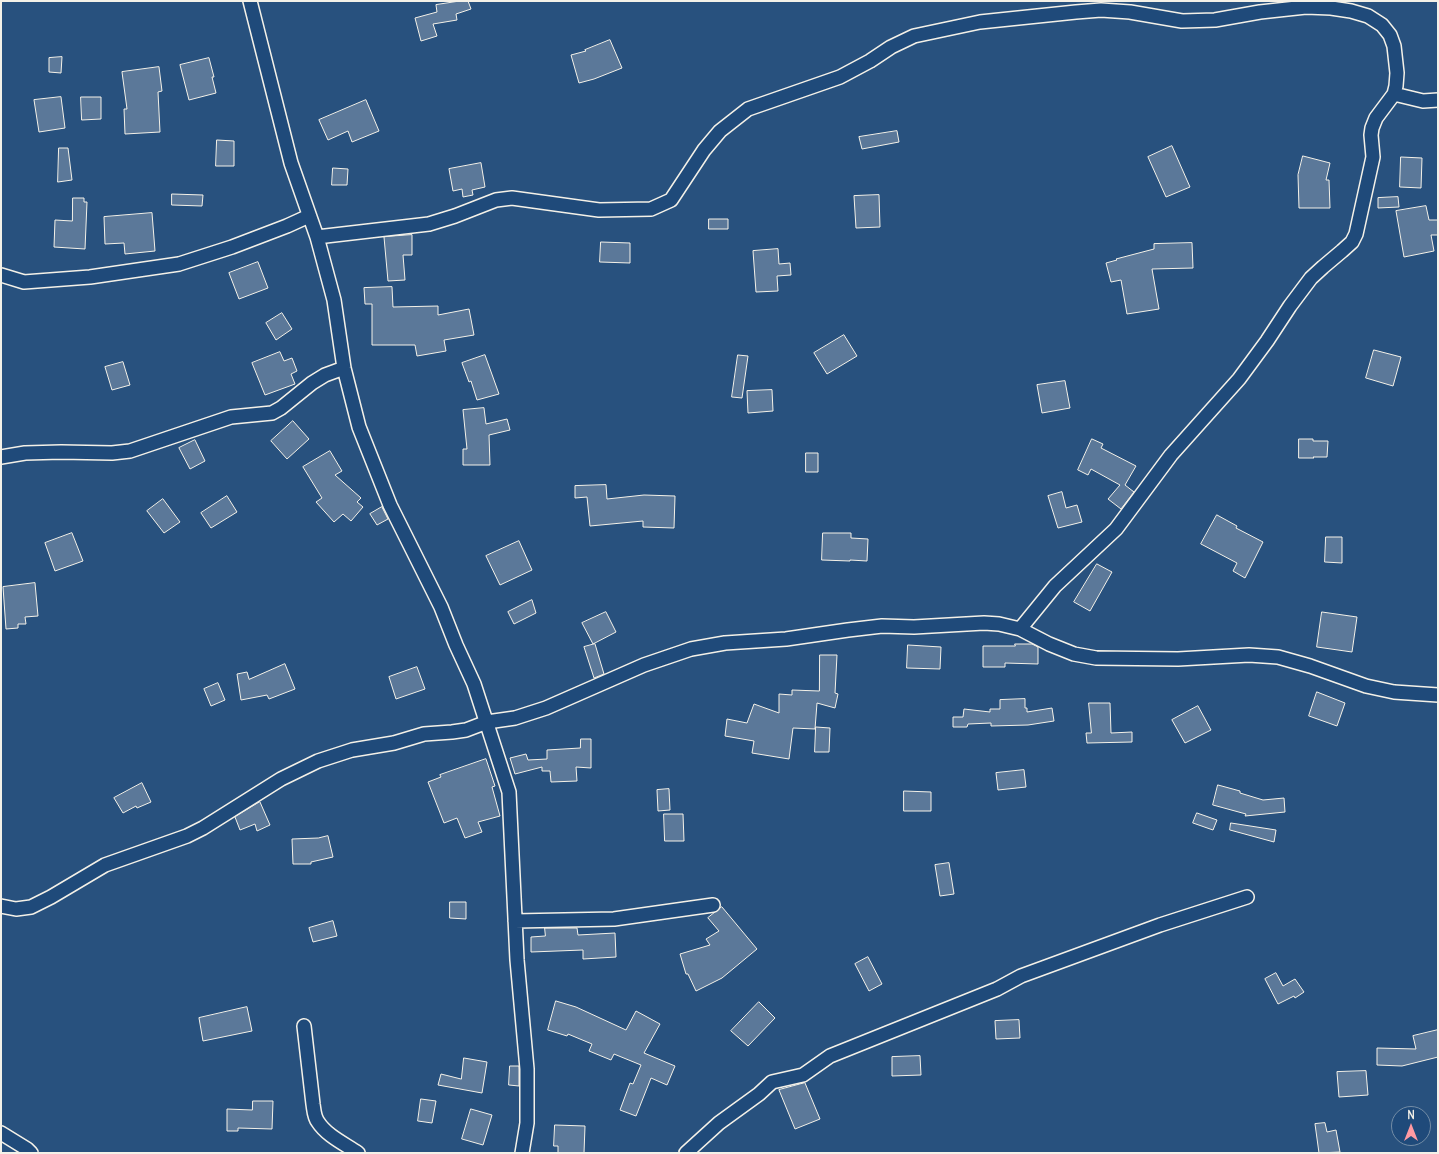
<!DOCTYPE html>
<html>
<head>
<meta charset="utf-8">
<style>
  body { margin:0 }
  #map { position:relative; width:1439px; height:1154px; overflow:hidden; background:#28517e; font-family:Delius,sans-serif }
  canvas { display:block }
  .frame { position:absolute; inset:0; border:2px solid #f4f1e8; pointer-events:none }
  .north { position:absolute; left:1391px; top:1106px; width:40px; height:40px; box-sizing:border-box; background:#1f4a7a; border:1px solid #748da6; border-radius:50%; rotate:0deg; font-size:11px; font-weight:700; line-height:16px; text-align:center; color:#f4f1e8 }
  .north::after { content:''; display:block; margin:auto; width:14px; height:18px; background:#ff9aa2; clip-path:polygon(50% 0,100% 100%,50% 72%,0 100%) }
</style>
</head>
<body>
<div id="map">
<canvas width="1439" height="1154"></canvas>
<div class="frame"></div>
<div class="north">N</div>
</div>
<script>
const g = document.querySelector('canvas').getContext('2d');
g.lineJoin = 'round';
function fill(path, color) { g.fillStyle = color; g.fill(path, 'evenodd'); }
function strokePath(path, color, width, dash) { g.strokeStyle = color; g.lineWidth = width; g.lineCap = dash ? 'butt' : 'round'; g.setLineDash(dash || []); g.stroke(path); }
const building = new Path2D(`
  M 460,1 L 468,1 L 471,9 L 456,14 L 457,20 L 433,24 L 437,36 L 421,41 L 415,18 L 437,12 L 436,5 Z
  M 610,40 L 622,68 L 594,79 L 579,83 L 571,55 L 586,51 L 585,50 Z
  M 62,57 L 61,73 L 49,72 L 49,58 Z
  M 209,58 L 214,77 L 212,77 L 216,93 L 189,100 L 180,65 Z
  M 159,67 L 162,91 L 158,92 L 160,132 L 125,134 L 124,109 L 127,109 L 122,72 Z
  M 61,97 L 65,128 L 39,132 L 34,100 Z
  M 81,97 L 101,97 L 101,119 L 82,120 Z
  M 366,100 L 379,131 L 352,142 L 348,131 L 328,140 L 319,120 Z
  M 897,131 L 899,142 L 862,149 L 859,137 Z
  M 217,140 L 234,141 L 234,166 L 216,166 Z
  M 1172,146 L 1190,187 L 1166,197 L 1148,157 Z
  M 59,148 L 68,148 L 72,180 L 58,182 Z
  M 1303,156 L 1330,163 L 1326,180 L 1329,180 L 1330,208 L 1299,208 L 1298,175 Z
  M 1401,157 L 1422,158 L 1421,188 L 1400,187 Z
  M 481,163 L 485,187 L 472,190 L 473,195 L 463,197 L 462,189 L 453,191 L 449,169 Z
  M 333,168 L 348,169 L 347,185 L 332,185 Z
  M 172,194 L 203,195 L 202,206 L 172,205 Z
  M 879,195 L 880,227 L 856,228 L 854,196 Z
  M 1398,197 L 1399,207 L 1378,208 L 1378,198 Z
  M 73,198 L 84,198 L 84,202 L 87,202 L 85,249 L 54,247 L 55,220 L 72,221 Z
  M 1426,206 L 1429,220 L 1438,220 L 1438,235 L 1431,235 L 1434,251 L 1404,257 L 1396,211 Z
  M 152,213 L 155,251 L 125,254 L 124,243 L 105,244 L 104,217 Z
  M 709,219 L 728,219 L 728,229 L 709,229 Z
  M 412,235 L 412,255 L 403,255 L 405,280 L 388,281 L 384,237 Z
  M 601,242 L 630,243 L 630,263 L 600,262 Z
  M 1192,243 L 1193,268 L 1152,269 L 1159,309 L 1127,314 L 1121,280 L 1111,282 L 1106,263 L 1117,260 L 1116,259 L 1154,249 L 1154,244 Z
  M 778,249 L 779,264 L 790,263 L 791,275 L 777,276 L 778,291 L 756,292 L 753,251 Z
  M 258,262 L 268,288 L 239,299 L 229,273 Z
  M 392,287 L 393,307 L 438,306 L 438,315 L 469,309 L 474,335 L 444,340 L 446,351 L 417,356 L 415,345 L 372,345 L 372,304 L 365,304 L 364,288 Z
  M 282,313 L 292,329 L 276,340 L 266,323 Z
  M 844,335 L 857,356 L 827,374 L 814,353 Z
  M 1374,350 L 1401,357 L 1393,386 L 1366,378 Z
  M 280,352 L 284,361 L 292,358 L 297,371 L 291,374 L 295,384 L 265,395 L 252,363 Z
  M 485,355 L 499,394 L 477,400 L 471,381 L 469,382 L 462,363 Z
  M 738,355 L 748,356 L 742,398 L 732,397 Z
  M 123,362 L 130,385 L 112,390 L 105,367 Z
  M 1065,381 L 1070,408 L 1042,413 L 1037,385 Z
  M 772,390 L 773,411 L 748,413 L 747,391 Z
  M 484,408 L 486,424 L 507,419 L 510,430 L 489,435 L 490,465 L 463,465 L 463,449 L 467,449 L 463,410 Z
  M 293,421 L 309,439 L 287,459 L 271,441 Z
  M 1092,439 L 1103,444 L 1101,448 L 1136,466 L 1125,485 L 1134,492 L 1121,509 L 1108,499 L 1120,485 L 1091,469 L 1088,475 L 1078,470 Z
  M 1299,439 L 1313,439 L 1313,441 L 1328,441 L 1327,457 L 1313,457 L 1314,458 L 1299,458 Z
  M 195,440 L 205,461 L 190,469 L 179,448 Z
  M 330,451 L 342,471 L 335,475 L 361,498 L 357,502 L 363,507 L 351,521 L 343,514 L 334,522 L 316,502 L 322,498 L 303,467 Z
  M 806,453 L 818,453 L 818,472 L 806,472 Z
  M 606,485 L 607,499 L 644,495 L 675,496 L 674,528 L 643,527 L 643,521 L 590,526 L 587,497 L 575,498 L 575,486 Z
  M 1062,492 L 1066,508 L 1077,505 L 1082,522 L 1058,528 L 1048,496 Z
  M 227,496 L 237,512 L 211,528 L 201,513 Z
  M 163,499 L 180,522 L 164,533 L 147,511 Z
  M 382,507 L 388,519 L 377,525 L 370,514 Z
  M 1217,515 L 1237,526 L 1236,528 L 1263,542 L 1245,578 L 1233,571 L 1237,563 L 1201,544 Z
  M 72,533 L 83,561 L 55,571 L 45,543 Z
  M 823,533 L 851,533 L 851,538 L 868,539 L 867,561 L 850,560 L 850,561 L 822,560 Z
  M 1326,537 L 1342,537 L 1342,563 L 1325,562 Z
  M 519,541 L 532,570 L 500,585 L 486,556 Z
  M 1097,564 L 1112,572 L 1090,611 L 1074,602 Z
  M 35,583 L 38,616 L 25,617 L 26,624 L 18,624 L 18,628 L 6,629 L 3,587 Z
  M 532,600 L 536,613 L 514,624 L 508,612 Z
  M 606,612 L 616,632 L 593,644 L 582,623 Z
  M 1322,612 L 1357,617 L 1352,652 L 1317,647 Z
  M 595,644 L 604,674 L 594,678 L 584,647 Z
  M 1015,644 L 1032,644 L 1038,647 L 1038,664 L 1005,663 L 1005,667 L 983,667 L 983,646 L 1015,646 Z
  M 908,645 L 941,647 L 940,669 L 907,668 Z
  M 820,655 L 837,655 L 835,693 L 838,694 L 835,708 L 817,703 L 815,729 L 793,728 L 789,759 L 752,753 L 754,741 L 725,736 L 727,719 L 747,723 L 754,704 L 779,713 L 779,694 L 792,695 L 792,690 L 819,691 Z
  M 285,664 L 295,689 L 269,699 L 267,695 L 241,700 L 237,674 L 247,672 L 249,679 Z
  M 417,667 L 425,689 L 396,699 L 389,677 Z
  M 218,683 L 225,700 L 211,706 L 204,689 Z
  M 1317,692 L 1345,703 L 1337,726 L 1309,716 Z
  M 1025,699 L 1025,708 L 1027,708 L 1027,712 L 1052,708 L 1054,721 L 1028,725 L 991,726 L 991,723 L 968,724 L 967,727 L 953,727 L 953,717 L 963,717 L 964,709 L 990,712 L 990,709 L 1000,709 L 1000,700 Z
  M 1089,703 L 1110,703 L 1111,733 L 1132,732 L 1132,742 L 1087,743 L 1086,733 L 1091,733 Z
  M 1198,706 L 1211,730 L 1185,743 L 1172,720 Z
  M 816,727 L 830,728 L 829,752 L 815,752 Z
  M 581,739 L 591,739 L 591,768 L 576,767 L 577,781 L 551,782 L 550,771 L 542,771 L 542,767 L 515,774 L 510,758 L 526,754 L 528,760 L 547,759 L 547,750 L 580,748 Z
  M 486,759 L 495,786 L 492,787 L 500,816 L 478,822 L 482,832 L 465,838 L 457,818 L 444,823 L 428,782 L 441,777 L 440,775 Z
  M 1024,770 L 1026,787 L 998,790 L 996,773 Z
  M 142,783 L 151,802 L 137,808 L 136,806 L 123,813 L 114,798 Z
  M 1218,785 L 1240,791 L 1240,793 L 1263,800 L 1284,798 L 1285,812 L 1245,816 L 1246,814 L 1213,805 Z
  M 669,789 L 670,810 L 658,811 L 657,790 Z
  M 904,791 L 931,792 L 931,811 L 904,811 Z
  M 260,802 L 270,825 L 257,831 L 255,824 L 240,830 L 235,817 Z
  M 1197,813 L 1217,820 L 1213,830 L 1193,823 Z
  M 664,814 L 683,814 L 684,841 L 665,841 Z
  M 1231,823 L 1276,830 L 1274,842 L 1230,830 Z
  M 328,836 L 333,857 L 311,862 L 311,864 L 293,864 L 292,839 L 318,838 Z
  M 949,863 L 954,894 L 940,896 L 935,865 Z
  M 450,902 L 466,902 L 466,919 L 450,918 Z
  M 722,907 L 757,949 L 722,978 L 696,991 L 688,974 L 686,974 L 680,954 L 710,945 L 706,939 L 719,931 L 708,918 Z
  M 333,921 L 337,936 L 313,942 L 309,928 Z
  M 545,928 L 577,928 L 578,935 L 615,933 L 616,957 L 583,959 L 583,950 L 531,952 L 531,937 L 545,936 Z
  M 868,957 L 882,984 L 869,991 L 855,964 Z
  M 1276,973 L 1283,986 L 1295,979 L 1304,992 L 1295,998 L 1294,996 L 1278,1004 L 1265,979 Z
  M 556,1001 L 576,1007 L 626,1030 L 636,1011 L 660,1024 L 644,1053 L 675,1066 L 667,1085 L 651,1078 L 636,1116 L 620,1110 L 630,1083 L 633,1084 L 641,1065 L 614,1054 L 611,1060 L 589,1051 L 592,1044 L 568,1034 L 567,1036 L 548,1030 Z
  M 759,1002 L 775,1018 L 748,1046 L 731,1031 Z
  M 247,1007 L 252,1031 L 203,1041 L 199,1018 Z
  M 1019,1020 L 1020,1038 L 996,1039 L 995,1021 Z
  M 1438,1030 L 1438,1057 L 1402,1066 L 1377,1065 L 1377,1048 L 1416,1049 L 1413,1036 Z
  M 920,1056 L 921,1075 L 892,1076 L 892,1057 Z
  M 464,1058 L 487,1062 L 482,1093 L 438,1085 L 441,1074 L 461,1079 Z
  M 510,1066 L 519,1066 L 519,1086 L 509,1085 Z
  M 1366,1071 L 1368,1095 L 1339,1097 L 1337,1072 Z
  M 805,1083 L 820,1119 L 795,1129 L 779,1090 Z
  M 421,1099 L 436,1101 L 432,1123 L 418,1121 Z
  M 253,1101 L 273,1101 L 272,1129 L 238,1128 L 238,1131 L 227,1131 L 227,1109 L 252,1110 Z
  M 471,1109 L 492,1115 L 483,1145 L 462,1139 Z
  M 1325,1123 L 1327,1132 L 1336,1130 L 1340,1152 L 1319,1153 L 1315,1124 Z
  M 555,1125 L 585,1126 L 584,1153 L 558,1153 L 558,1146 L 554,1146 Z`);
fill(building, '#5b7899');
strokePath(building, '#f4f1e8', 1);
const minor = new Path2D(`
  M 250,1 L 291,163 L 317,237 L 334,300 L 344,368 L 359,427 L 390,505 L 441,607 L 456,645 L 474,684 L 509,792 L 517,960 L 527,1069 L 527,1123 L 522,1153
  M 1394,94 L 1423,101 L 1438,100
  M 317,237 L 429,224 L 455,216 L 496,200 L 512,198 L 599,210 L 651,209 L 671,200 L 704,150 L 720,131 L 748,109 L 840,77 L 870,61 L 891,47 L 914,36 L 980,22 L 1076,12 L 1101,10 L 1130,12 L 1182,21 L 1215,20 L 1260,12 L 1306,7 L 1331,8 L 1351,11 L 1368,16 L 1382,25 L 1390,35 L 1394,46 L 1397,73 L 1396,86 L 1394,94 L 1376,118 L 1372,128 L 1371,135 L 1373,157 L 1356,234 L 1352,242 L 1342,251 L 1323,267 L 1311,278 L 1290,306 L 1267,341 L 1239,379 L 1171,455 L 1116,529 L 1055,586 L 1020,629
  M 1,275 L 24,282 L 90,277 L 179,264 L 232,247 L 287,226 L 309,216
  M 1,457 L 25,453 L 61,452 L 112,453 L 130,451 L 231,417 L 272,413 L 281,408 L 312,383 L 325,375 L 344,368
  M 1,906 L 16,909 L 31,907 L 51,897 L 105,865 L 187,836 L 203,828 L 281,779 L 318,761 L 352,750 L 394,743 L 424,734 L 452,732 L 466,730 L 487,722 L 515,718 L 546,708 L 644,665 L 691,649 L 725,643 L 786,639 L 848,630 L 882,626 L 914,627 L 984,623 L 999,624 L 1020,629 L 1049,644 L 1074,654 L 1096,658 L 1178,659 L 1249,655 L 1278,657 L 1310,666 L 1366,686 L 1394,692 L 1438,695
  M 515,921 L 614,919 L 713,905
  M 304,1026 L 313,1104 C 314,1110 314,1117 318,1122 C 327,1136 345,1144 358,1153
  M 1,1133 L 27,1149 L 31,1153
  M 686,1153 L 719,1123 L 759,1094 L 772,1082 L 803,1075 L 830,1056 L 997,989 L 1021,976 L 1160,925 L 1247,897`);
strokePath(minor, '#f4f1e8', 16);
strokePath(minor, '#1f4a7a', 13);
</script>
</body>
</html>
